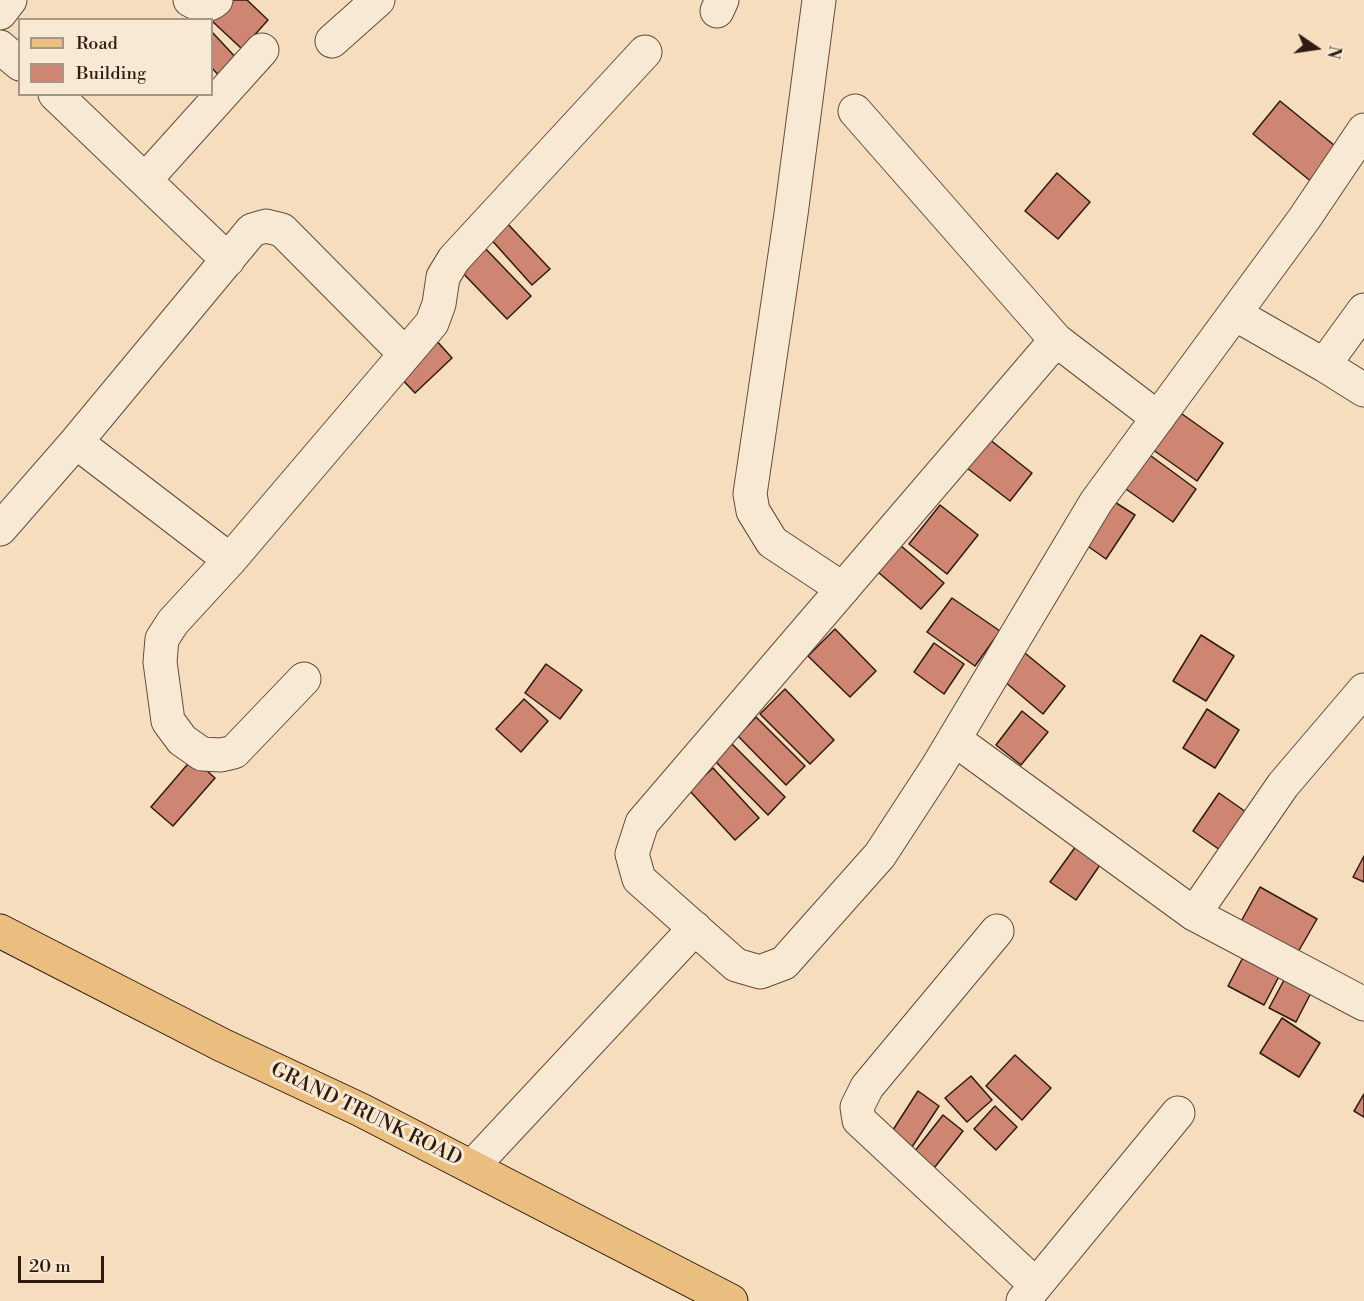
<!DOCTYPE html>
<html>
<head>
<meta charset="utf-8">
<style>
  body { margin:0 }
  #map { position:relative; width:1364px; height:1301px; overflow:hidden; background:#f5ddbd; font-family:"Libre Bodoni",serif }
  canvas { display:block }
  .legend { position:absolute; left:18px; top:18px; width:195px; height:78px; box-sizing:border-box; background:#f8e9d4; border:2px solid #a89786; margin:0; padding:8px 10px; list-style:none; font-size:18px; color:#301b11 }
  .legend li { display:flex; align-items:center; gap:12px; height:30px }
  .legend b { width:30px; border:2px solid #a89786 }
  .north { position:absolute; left:1286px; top:18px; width:60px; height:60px; -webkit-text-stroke:4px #f8e9d4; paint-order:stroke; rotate:103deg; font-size:16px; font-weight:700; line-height:24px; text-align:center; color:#301b11 }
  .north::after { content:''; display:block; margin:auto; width:21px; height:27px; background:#301b11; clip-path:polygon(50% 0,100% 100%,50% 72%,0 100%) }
  .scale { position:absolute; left:18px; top:1256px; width:86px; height:27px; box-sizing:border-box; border:3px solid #301b11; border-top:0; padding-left:8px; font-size:18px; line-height:21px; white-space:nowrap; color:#301b11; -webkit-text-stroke:4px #f8e9d4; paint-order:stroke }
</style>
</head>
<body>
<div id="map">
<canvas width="1364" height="1301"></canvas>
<ul class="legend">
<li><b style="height:8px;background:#eabe7e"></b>Road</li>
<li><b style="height:16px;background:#ce8672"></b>Building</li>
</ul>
<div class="north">N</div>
<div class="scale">20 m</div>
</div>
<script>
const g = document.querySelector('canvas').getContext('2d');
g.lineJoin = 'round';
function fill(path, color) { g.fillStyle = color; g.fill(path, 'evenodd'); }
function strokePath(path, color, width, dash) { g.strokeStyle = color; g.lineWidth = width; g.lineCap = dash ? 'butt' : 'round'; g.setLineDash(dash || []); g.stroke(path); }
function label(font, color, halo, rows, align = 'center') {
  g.font = font + ' "Libre Bodoni",serif'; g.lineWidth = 6; g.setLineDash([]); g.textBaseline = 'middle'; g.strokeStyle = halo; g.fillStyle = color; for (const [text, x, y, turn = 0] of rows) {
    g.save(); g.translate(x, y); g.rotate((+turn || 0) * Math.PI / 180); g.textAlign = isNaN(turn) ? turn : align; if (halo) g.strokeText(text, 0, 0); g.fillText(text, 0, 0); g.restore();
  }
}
const building = new Path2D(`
  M 230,0 L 247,0 L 268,20 L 242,49 L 212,21 Z
  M 212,32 L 239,61 L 221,78 L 212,68 Z
  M 1280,101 L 1340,150 L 1313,183 L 1253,134 Z
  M 1057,173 L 1090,202 L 1058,239 L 1025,211 Z
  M 505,221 L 550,269 L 532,285 L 488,236 Z
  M 482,245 L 531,296 L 507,319 L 458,268 Z
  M 435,339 L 452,358 L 415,393 L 397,374 Z
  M 1175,409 L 1223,443 L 1197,481 L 1149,447 Z
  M 989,439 L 1032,473 L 1010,501 L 967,468 Z
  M 1147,453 L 1196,489 L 1173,522 L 1123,487 Z
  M 1110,499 L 1135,515 L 1106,559 L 1082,542 Z
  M 940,505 L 978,535 L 947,574 L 909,544 Z
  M 900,545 L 944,583 L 921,609 L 878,572 Z
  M 952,598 L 1000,631 L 975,666 L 927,632 Z
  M 835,629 L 876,671 L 850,697 L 808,656 Z
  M 1201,635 L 1234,656 L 1206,701 L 1173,681 Z
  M 934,643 L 964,664 L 944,694 L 914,672 Z
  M 1020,649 L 1065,686 L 1043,714 L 998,676 Z
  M 546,664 L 582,690 L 560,719 L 525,693 Z
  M 785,689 L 834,740 L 810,764 L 760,714 Z
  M 524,699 L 548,721 L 521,752 L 496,729 Z
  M 1207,709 L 1239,730 L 1215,768 L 1183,748 Z
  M 1022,711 L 1048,732 L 1021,765 L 996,745 Z
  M 756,717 L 805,766 L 786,785 L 738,736 Z
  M 730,742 L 785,797 L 768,815 L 713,759 Z
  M 193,758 L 215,778 L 173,826 L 151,807 Z
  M 713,768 L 759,818 L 735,840 L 689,790 Z
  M 1219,793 L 1246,812 L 1220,850 L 1193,831 Z
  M 1079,842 L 1104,859 L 1076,900 L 1050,882 Z
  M 1364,856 L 1364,882 L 1353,877 Z
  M 1260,887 L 1317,919 L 1294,959 L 1238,927 Z
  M 1249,946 L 1285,965 L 1264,1005 L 1228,986 Z
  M 1290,969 L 1316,983 L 1296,1022 L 1269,1008 Z
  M 1282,1018 L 1320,1043 L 1299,1077 L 1260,1053 Z
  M 1015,1055 L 1051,1088 L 1022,1120 L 986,1086 Z
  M 971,1076 L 992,1100 L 967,1122 L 945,1098 Z
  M 918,1091 L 939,1106 L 912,1147 L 891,1133 Z
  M 1364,1094 L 1364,1117 L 1354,1111 Z
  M 995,1106 L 1017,1127 L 996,1150 L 974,1129 Z
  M 943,1115 L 963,1131 L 931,1172 L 911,1156 Z`);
fill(building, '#ce8672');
strokePath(building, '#301b11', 1.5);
const minor = new Path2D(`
  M 190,0 C 199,5 207,8 216,0
  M 819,0 L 791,214 L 750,494 L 753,511 L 772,542 L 843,589
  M 717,11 L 722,0
  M 0,13 L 10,0
  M 332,41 L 378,0
  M 0,47 L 20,64
  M 55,94 L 228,260
  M 855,111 L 1056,340 L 1158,418
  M 145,180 L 262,50
  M 1235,314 L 1324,365 L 1364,390
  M 1056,340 L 642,823 L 632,854 L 639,879 L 736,965 L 760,972 L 784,963 L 880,855 L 938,766 L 1096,502 L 1304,219 L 1364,130
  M 1324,365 L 1364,310
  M 76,442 L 230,560
  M 0,529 L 76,442 L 252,230 L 266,226 L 282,230 L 405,354
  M 304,679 L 234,752 L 221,755 L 202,754 L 182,740 L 168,721 L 160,662 L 162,639 L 173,622 L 230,560 L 432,323 L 439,304 L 443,277 L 454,259 L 645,52
  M 954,739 L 1194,914 L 1364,1004
  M 1194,914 L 1283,785 L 1364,690
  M 997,931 L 867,1087 L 857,1107 L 859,1120 L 1036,1285
  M 472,1167 L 695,928
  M 1023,1301 L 1178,1113`);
const major = new Path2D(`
  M 0,931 L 222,1045 L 361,1110 L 731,1301`);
strokePath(minor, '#614c3c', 35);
strokePath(major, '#301b11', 35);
strokePath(minor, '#f8e9d4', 33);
strokePath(major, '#eabe7e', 33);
label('20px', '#301b11', '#f8e9d4', [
  ["GRAND TRUNK ROAD",366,1115,26]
]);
</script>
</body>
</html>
